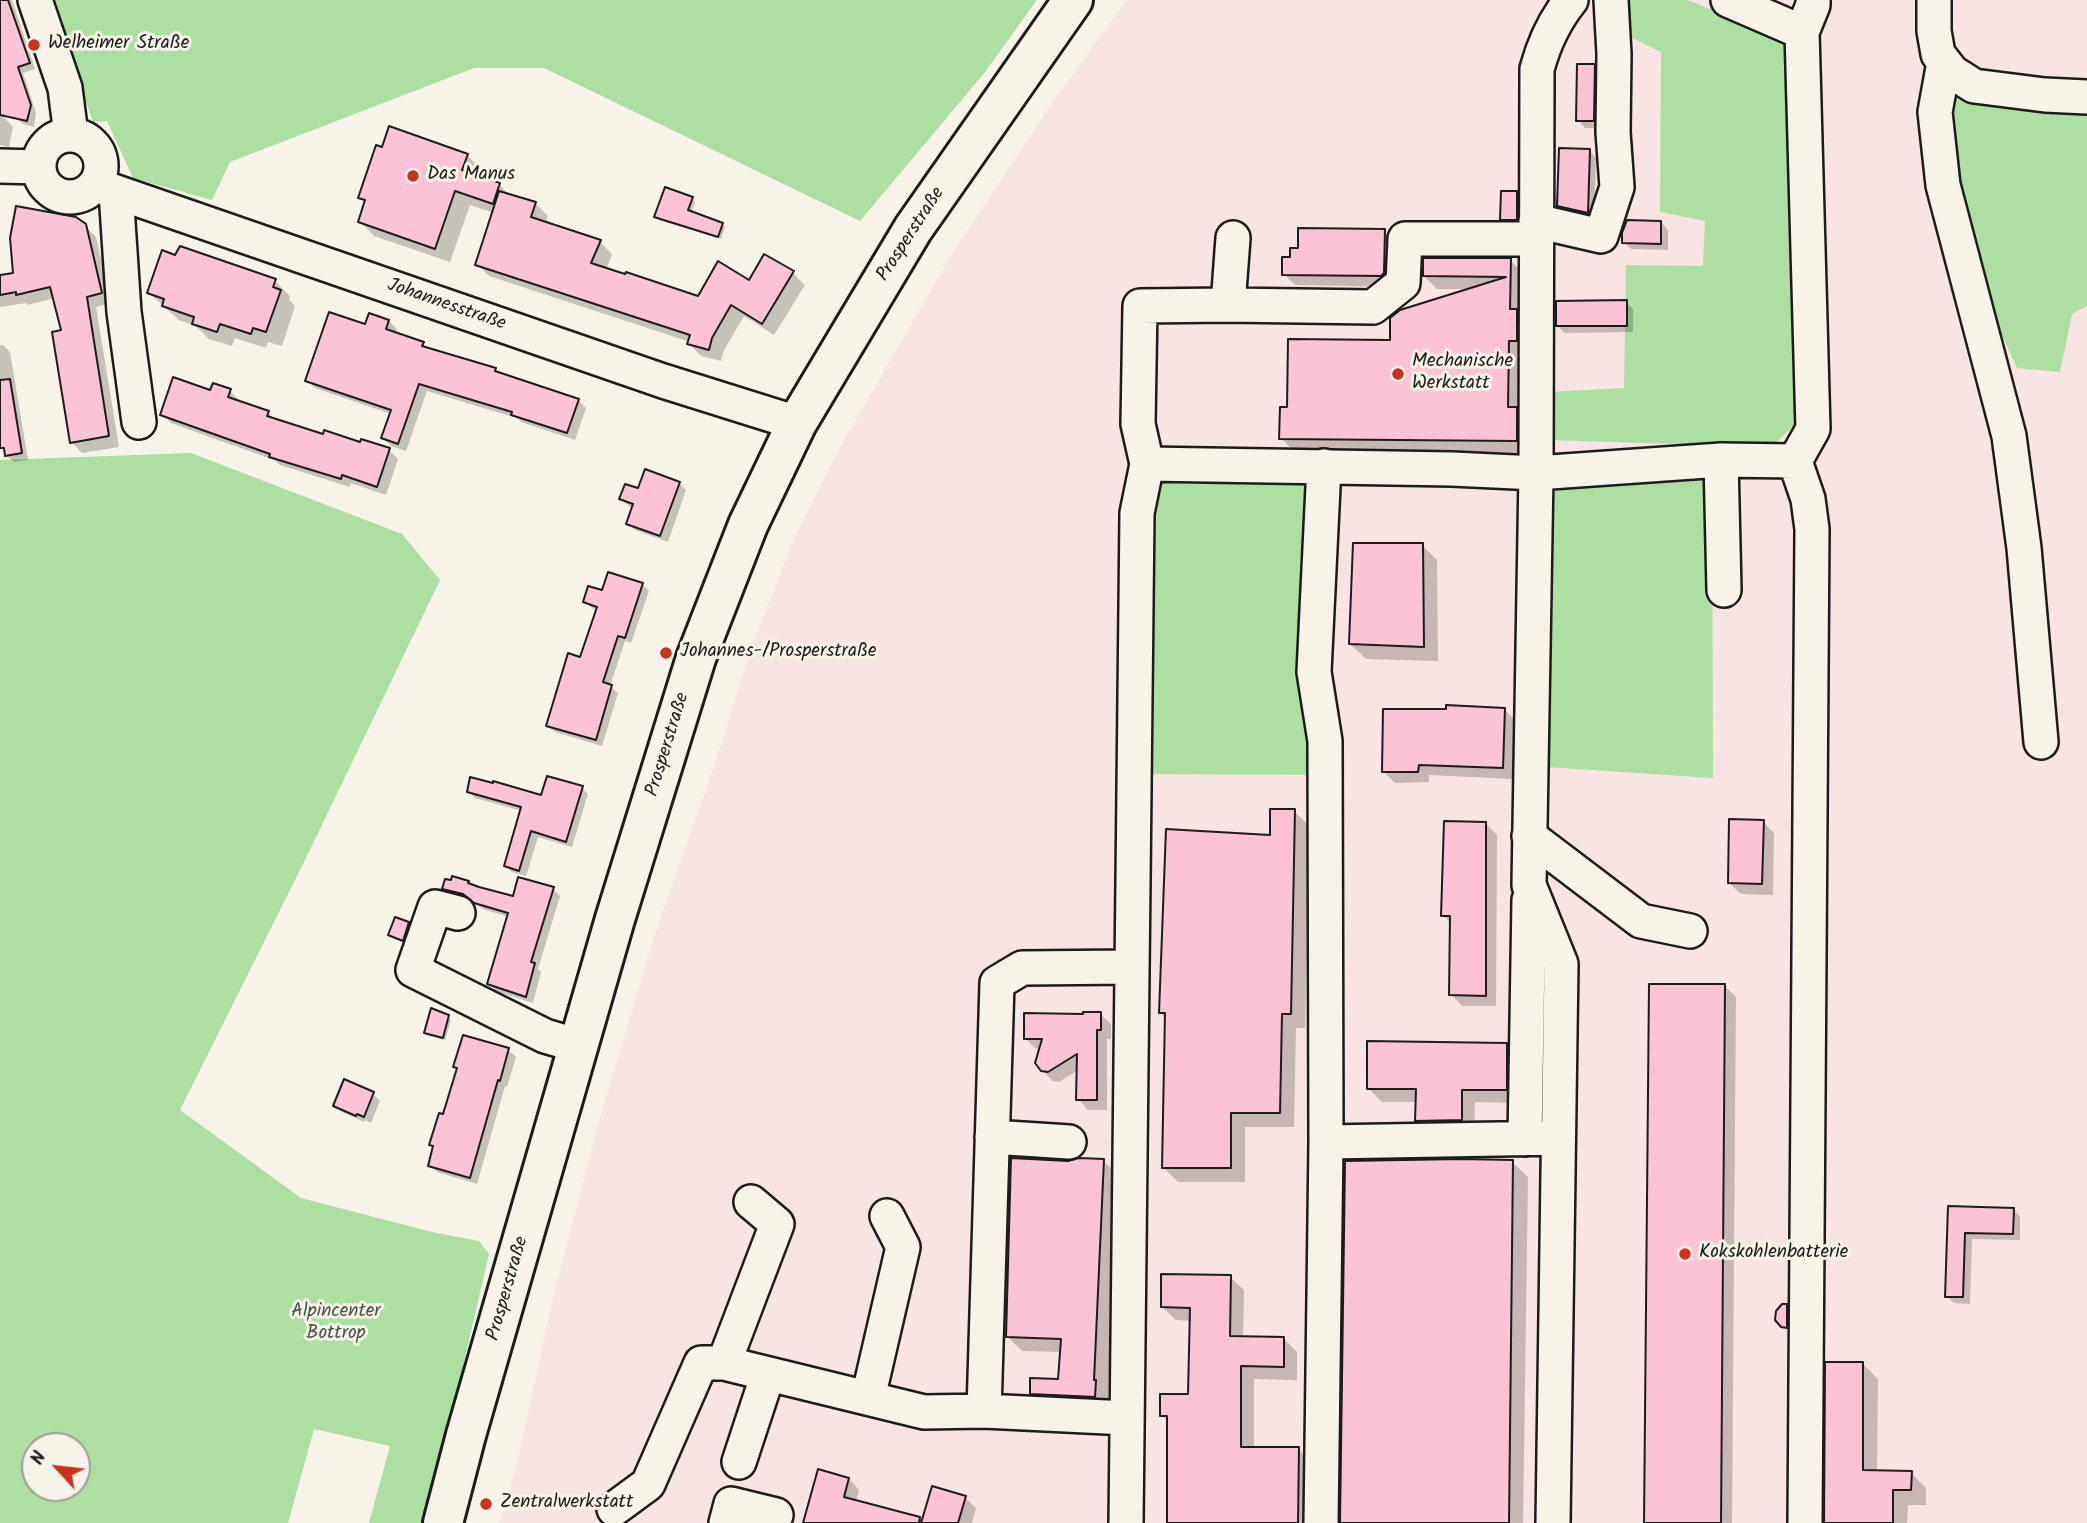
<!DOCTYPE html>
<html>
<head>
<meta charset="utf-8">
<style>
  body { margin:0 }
  #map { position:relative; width:2087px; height:1523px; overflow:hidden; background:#f7f3e8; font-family:Kalam,sans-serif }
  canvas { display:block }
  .north { position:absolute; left:21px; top:1432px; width:70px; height:70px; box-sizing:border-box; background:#f7f3e8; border:2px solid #9f9d96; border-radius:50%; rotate:297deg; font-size:19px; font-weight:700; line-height:28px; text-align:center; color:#1c1c1c }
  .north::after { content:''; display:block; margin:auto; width:24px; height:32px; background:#c8321e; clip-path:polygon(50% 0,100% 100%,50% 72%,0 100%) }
</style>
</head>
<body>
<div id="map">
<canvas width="2087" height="1523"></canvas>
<div class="north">N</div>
</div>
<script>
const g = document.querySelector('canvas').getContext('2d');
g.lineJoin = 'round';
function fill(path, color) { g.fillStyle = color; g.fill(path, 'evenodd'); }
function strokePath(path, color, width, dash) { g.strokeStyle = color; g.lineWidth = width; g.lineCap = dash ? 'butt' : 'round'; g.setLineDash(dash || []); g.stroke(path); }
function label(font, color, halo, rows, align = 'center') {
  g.font = font + ' Kalam,sans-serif'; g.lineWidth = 6; g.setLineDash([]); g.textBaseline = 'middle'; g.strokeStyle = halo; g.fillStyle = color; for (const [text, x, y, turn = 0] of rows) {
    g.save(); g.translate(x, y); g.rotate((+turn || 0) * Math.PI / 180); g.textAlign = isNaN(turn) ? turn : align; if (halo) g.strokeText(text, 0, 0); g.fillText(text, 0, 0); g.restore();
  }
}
fill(new Path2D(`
  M 1127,0 L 2087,0 L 2087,1523 L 499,1523 L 517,1464 L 554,1294 L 602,1111 L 655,934 L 714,767 L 753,643 L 794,539 L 842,444 L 952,254 L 1057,96 Z`), '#f8e4e2');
fill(new Path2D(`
  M 51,0 L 1037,0 L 985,72 L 860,221 L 544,68 L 474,68 L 230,162 L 212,200 L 133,178 L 107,121 L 93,122 Z
  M 1626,0 L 1687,0 L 1795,41 L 1805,415 L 1771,447 L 1549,440 L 1549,392 L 1624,388 L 1626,265 L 1703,266 L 1705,221 L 1660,212 L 1661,52 L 1624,34 Z
  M 1949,93 L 2087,108 L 2087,306 L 2072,314 L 2060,372 L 2017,368 L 1994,318 L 1977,256 L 1959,180 Z
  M 191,453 L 402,534 L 440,580 L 305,860 L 180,1110 L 301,1198 L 432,1232 L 479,1241 L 489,1254 L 454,1405 L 422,1523 L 369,1523 L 390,1446 L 314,1429 L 288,1523 L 0,1523 L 0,460 ZM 35,1446 L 77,1446 L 77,1488 L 35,1488 Z
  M 1306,470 L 1310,775 L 1142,774 L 1156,471 Z
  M 1554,471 L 1712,471 L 1713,778 L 1547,767 Z`), '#acdfa1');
fill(new Path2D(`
  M 0,0 L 12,0 L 35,69 L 23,73 L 36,113 L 34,127 L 23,124 L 16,117 L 0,71 Z
  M 1594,66 L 1601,73 L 1600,128 L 1585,128 L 1578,120 Z
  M 0,113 L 13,127 L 9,147 L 0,145 Z
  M 1589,151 L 1596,158 L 1594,219 L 1567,213 L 1559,205 Z
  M 467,155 L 482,170 L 479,178 L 499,184 L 510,196 L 535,203 L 548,216 L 545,223 L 600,242 L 612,254 L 606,270 L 699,298 L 749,282 L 793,273 L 805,285 L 774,335 L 744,316 L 724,350 L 721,361 L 701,356 L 689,344 L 690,342 L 489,276 L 477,264 L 494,213 L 470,205 L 450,262 L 374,236 L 360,221 L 366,203 L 360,198 Z
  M 1517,193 L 1524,200 L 1524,226 L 1509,226 L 1502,219 Z
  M 692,198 L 695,202 L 691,213 L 722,224 L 725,227 L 721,239 L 659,220 L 656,217 Z
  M 1661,222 L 1668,230 L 1668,250 L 1631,249 L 1624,242 Z
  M 85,226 L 96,237 L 111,303 L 96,307 L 119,447 L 82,453 L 72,442 L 68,346 L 55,298 L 28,305 L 26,303 L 0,307 L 0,276 L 15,274 Z
  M 1384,231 L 1395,242 L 1393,287 L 1295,285 L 1284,274 Z
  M 1510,260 L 1523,273 L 1529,454 L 1294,451 L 1281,438 L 1288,409 L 1471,289 L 1437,289 L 1424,276 Z
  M 275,281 L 290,296 L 289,300 L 295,306 L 282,346 L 268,342 L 266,348 L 235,338 L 232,346 L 209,339 L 196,326 L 179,320 L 149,293 Z
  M 1626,302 L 1633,309 L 1633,332 L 1565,333 L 1557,326 Z
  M 389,321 L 397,329 L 395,334 L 423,344 L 429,350 L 495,370 L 500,375 L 578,400 L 586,408 L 575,440 L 521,422 L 517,418 L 427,391 L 406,451 L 391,446 L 383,438 L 391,414 L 315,388 L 307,380 L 366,326 Z
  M 0,345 L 3,345 L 10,352 L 28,460 L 14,462 L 6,455 L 3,447 L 0,431 Z
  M 230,391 L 239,400 L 238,402 L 268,413 L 277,421 L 324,436 L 389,450 L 398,459 L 386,495 L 351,483 L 350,487 L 280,465 L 274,460 L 171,423 L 162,414 L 212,392 Z
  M 679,483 L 686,490 L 668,542 L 635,530 L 628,523 L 633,508 L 629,506 L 621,499 L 639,490 Z
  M 1422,545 L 1437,560 L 1438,661 L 1366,659 L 1350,644 Z
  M 642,584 L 649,591 L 631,643 L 625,641 L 610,686 L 618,693 L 602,746 L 555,732 L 548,725 L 581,659 L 597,610 L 592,608 L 585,601 L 603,592 Z
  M 1504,709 L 1516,721 L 1513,779 L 1429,775 L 1429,782 L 1395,783 L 1384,772 Z
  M 582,788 L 588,794 L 572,847 L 538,837 L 526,876 L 512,872 L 506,866 L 522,811 L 475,798 L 468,791 L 542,797 Z
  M 1294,811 L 1309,826 L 1305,1028 L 1296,1028 L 1294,1127 L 1245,1127 L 1245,1182 L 1178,1182 L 1163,1167 L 1167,1019 L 1160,1013 L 1271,837 Z
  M 1763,822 L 1774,833 L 1773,895 L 1741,894 L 1729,883 Z
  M 1485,823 L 1497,835 L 1496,1006 L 1462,1006 L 1451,994 L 1452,924 L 1443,915 Z
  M 468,883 L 472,886 L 514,898 L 553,889 L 560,896 L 538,969 L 541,972 L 533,1003 L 496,991 L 489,984 L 508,917 L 483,909 L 472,901 L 452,896 L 444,889 Z
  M 408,924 L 411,927 L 406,943 L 390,935 Z
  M 1725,986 L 1736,997 L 1732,1523 L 1646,1523 Z
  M 1100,1014 L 1111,1024 L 1111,1039 L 1107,1039 L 1107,1110 L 1088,1110 L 1078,1099 L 1078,1070 L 1059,1082 L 1053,1081 L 1042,1070 L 1041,1049 L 1036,1049 L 1025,1038 Z
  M 448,1017 L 451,1020 L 445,1040 L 429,1036 L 426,1033 Z
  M 1507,1044 L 1520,1058 L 1519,1103 L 1475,1102 L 1474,1133 L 1431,1134 L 1417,1120 L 1417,1102 L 1382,1102 L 1368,1088 Z
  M 508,1050 L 516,1057 L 507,1087 L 505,1086 L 477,1184 L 437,1172 L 430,1165 L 435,1148 L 431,1144 L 444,1116 L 458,1070 L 455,1067 Z
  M 373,1094 L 380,1101 L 371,1123 L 365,1120 L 364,1122 L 342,1112 L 335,1105 Z
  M 1103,1161 L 1118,1175 L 1108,1394 L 1109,1411 L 1046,1408 L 1032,1393 L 1060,1381 L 1062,1352 L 1022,1351 L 1007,1336 L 1068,1163 Z
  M 1512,1162 L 1528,1177 L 1523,1523 L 1342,1523 Z
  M 1949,1208 L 2013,1209 L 2020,1217 L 2020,1240 L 1972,1239 L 1970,1304 L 1954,1303 L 1947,1296 Z
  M 1230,1277 L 1244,1290 L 1243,1338 L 1283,1338 L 1297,1352 L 1297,1380 L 1254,1379 L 1254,1449 L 1298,1449 L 1312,1463 L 1311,1523 L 1168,1523 L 1169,1422 L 1162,1415 L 1190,1396 L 1191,1321 L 1176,1320 L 1162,1307 Z
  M 1786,1306 L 1789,1308 L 1788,1329 L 1783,1327 Z
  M 1863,1364 L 1878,1379 L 1877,1472 L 1911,1473 L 1926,1488 L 1926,1505 L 1908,1505 L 1907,1523 L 1826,1523 Z
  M 849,1479 L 859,1490 L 856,1502 L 924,1520 L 965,1498 L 976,1508 L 972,1523 L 805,1523 Z`), '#0003');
const building = new Path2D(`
  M 0,0 L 8,0 L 30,63 L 18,67 L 31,105 L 27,121 L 0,115 Z
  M 1577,64 L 1595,64 L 1594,121 L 1576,121 Z
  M 389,126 L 468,154 L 462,170 L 500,183 L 493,204 L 455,191 L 435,249 L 358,222 L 365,200 L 358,198 L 376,145 L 382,147 Z
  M 1559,148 L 1590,149 L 1588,213 L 1557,206 Z
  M 665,187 L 693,197 L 688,210 L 723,223 L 718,237 L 654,217 Z
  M 499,191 L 536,202 L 531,217 L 601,240 L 591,263 L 625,274 L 626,272 L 698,296 L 718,261 L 749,280 L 764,254 L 794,271 L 762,324 L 731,305 L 712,338 L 709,350 L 687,344 L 690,335 L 475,265 Z
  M 1501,191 L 1517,191 L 1517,220 L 1500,220 Z
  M 16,206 L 76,217 L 86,224 L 102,293 L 87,297 L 109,436 L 70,443 L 52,332 L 61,330 L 50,287 L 16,295 L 16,292 L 0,295 L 0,275 L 13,273 L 10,238 Z
  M 1627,220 L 1661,221 L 1661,244 L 1622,243 L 1622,233 Z
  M 1298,228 L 1385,229 L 1384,273 L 1381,276 L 1282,275 L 1282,257 L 1290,257 L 1290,248 L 1298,248 Z
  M 180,246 L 276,279 L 273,287 L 281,290 L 266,332 L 253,328 L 251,334 L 220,324 L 217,332 L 192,324 L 194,317 L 162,306 L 164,299 L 147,293 L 162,250 L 175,255 Z
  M 1423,258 L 1511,258 L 1510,309 L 1517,309 L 1517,341 L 1509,341 L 1508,407 L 1517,407 L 1517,441 L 1279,439 L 1280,407 L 1287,407 L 1288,339 L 1390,340 L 1390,318 L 1400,310 L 1506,277 L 1423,276 Z
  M 1627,300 L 1627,326 L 1556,326 L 1556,301 Z
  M 329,312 L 365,324 L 369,313 L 389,320 L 386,329 L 424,342 L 422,346 L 496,368 L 495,371 L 579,399 L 567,433 L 511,415 L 512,412 L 419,384 L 398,444 L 381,438 L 391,410 L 305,381 Z
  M 173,377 L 210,390 L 213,383 L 231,389 L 228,397 L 269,411 L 267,416 L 323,434 L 324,430 L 360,442 L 361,439 L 390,448 L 377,487 L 342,475 L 341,479 L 269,457 L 270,454 L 160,415 Z
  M 10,379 L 22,453 L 5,456 L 4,448 L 0,448 L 0,380 Z
  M 645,469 L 680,482 L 660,536 L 626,524 L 633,504 L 619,499 L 625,484 L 638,488 Z
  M 1353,543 L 1423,543 L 1424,647 L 1349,644 Z
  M 608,572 L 643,583 L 625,638 L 618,636 L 603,682 L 612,685 L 596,740 L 546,726 L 568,653 L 580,657 L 597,607 L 583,602 L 588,586 L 602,590 Z
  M 1446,705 L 1505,708 L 1503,768 L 1419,765 L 1418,772 L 1382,772 L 1383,709 L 1446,709 Z
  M 547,776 L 583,786 L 566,842 L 531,831 L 519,871 L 504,866 L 521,807 L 467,792 L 470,777 L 493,783 L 493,781 L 541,795 Z
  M 1270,809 L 1295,809 L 1291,1014 L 1282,1014 L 1280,1113 L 1231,1113 L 1231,1168 L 1162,1168 L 1165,1013 L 1159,1013 L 1166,829 L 1270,835 Z
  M 1729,819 L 1764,820 L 1762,884 L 1728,883 Z
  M 1444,821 L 1486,822 L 1486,996 L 1449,995 L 1450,916 L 1441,916 Z
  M 452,876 L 469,881 L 468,883 L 479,887 L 513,896 L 518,877 L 554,887 L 531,962 L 535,963 L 526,997 L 487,984 L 508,913 L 474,903 L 463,894 L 442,889 L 445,879 L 451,880 Z
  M 395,917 L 409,922 L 403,941 L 388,935 Z
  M 1649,984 L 1725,984 L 1721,1523 L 1644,1523 Z
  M 431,1008 L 449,1015 L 443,1038 L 424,1033 Z
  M 1083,1012 L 1101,1012 L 1101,1030 L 1097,1030 L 1097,1100 L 1076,1100 L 1077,1054 L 1048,1072 L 1041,1071 L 1035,1063 L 1042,1039 L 1024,1039 L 1024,1013 L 1083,1014 Z
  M 463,1035 L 509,1048 L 500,1081 L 498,1080 L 470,1178 L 428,1166 L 433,1146 L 429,1145 L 439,1113 L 443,1114 L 457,1068 L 453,1067 Z
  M 1367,1041 L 1507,1043 L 1507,1090 L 1462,1090 L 1462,1120 L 1415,1121 L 1416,1089 L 1367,1089 Z
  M 344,1079 L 374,1092 L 364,1117 L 357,1114 L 356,1116 L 333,1106 Z
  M 1011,1158 L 1068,1161 L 1079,1158 L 1104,1159 L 1094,1380 L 1096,1380 L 1095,1397 L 1030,1394 L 1030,1378 L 1058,1379 L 1061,1339 L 1006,1337 Z
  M 1461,1159 L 1513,1160 L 1509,1523 L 1340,1523 L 1345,1161 Z
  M 1948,1206 L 2014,1208 L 2013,1234 L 1965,1233 L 1963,1297 L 1945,1297 Z
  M 1161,1274 L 1231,1275 L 1230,1336 L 1284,1337 L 1284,1367 L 1241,1366 L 1241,1447 L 1299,1447 L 1298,1523 L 1167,1523 L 1167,1416 L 1160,1416 L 1160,1394 L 1188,1394 L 1190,1308 L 1161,1307 Z
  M 1782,1304 L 1787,1304 L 1787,1328 L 1781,1327 L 1775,1320 L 1776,1311 Z
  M 1825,1362 L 1863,1362 L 1863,1470 L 1912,1471 L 1911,1490 L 1893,1490 L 1893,1523 L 1824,1523 Z
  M 818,1469 L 849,1478 L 844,1497 L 920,1517 L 919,1523 L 803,1523 Z
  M 932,1486 L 966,1496 L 958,1523 L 921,1523 Z`);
fill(building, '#fcc2d5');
strokePath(building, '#1c1c1c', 2);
const minor = new Path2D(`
  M 35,0 L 65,88 L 71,135
  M 1934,0 L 1934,31 L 1938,54 L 1952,72 L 1974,86 L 2045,95 L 2087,97
  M 1802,32 L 1813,5 L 1813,0
  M 1944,62 L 1935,112 L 1943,185 L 2009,436 L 2024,548 L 2041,742
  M39 166a31 31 0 1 1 62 0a31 31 0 1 1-62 0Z
  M 0,166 L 39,167
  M 96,185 L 663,381 L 797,423
  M 116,192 L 124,312 L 139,422
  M 1536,221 L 1601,236 L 1617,187 L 1613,132 L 1614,54 L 1611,0
  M 1537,239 L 1405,239 L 1403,283 L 1373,307 L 1228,305 L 1140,306 L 1138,424 L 1147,464 L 1452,469 L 1536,473 L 1721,460 L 1795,461 L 1813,429 L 1802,32 L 1728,0
  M 1228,305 L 1233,238
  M 1721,460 L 1724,590
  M 1795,461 L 1808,499 L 1812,529 L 1805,1523
  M 1324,466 L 1314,672 L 1325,741 L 1326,1142
  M 1529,836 L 1641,921 L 1690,931
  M 458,913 L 435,907 L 413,970 L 545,1036 L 579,1046
  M 992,1137 L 1069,1142
  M 1525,1139 L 1529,900
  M 751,1202 L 777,1224 L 724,1363 L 924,1412 L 984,1411
  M 868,1398 L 903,1247 L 887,1216
  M 1127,1418 L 984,1411 L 997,983 L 1022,968 L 1132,967
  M 739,1462 L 768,1374
  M 614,1509 L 648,1484 L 701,1363 L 724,1363
  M 726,1523 L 731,1504 L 776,1515
  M 1126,1523 L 1137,513 L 1147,464
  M 1321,1523 L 1326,1142 L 1558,1138
  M 1553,1523 L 1561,964 L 1529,885 L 1536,473 L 1537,69 C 1544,43 1554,21 1571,0`);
const major = new Path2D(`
  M 443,1523 L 466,1435 L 615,919 L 696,658 L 748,525 L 797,423 L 913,229 L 1073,0`);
strokePath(minor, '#1c1c1c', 38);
strokePath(major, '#1c1c1c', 44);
strokePath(minor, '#f7f3e8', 33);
strokePath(major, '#f7f3e8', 38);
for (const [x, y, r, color] of [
  [34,45,7,"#c8321e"],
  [413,176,7,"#c8321e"],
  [1398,374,7,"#c8321e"],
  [666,653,7,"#c8321e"],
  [1685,1254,7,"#c8321e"],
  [486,1504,7,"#c8321e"]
]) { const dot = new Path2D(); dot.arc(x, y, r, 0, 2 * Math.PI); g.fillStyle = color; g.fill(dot); strokePath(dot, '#f7f3e8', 2.5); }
label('19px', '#1c1c1c', '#f7f3e8', [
  ["Welheimer Straße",48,45],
  ["Das Manus",427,176],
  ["Mechanische",1412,363],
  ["Werkstatt",1412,385],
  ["Johannes-/Prosperstraße",680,653],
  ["Kokskohlenbatterie",1699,1254],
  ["Zentralwerkstatt",500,1504]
], 'left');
label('19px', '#1c1c1c', '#f7f3e8', [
  ["Prosperstraße",912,235,-57],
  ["Johannesstraße",446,306,19],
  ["Prosperstraße",669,745,-73],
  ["Prosperstraße",509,1289,-74]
]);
label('19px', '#475644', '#f7f3e8', [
  ["Alpincenter",336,1313],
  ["Bottrop",336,1335]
]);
</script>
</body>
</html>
